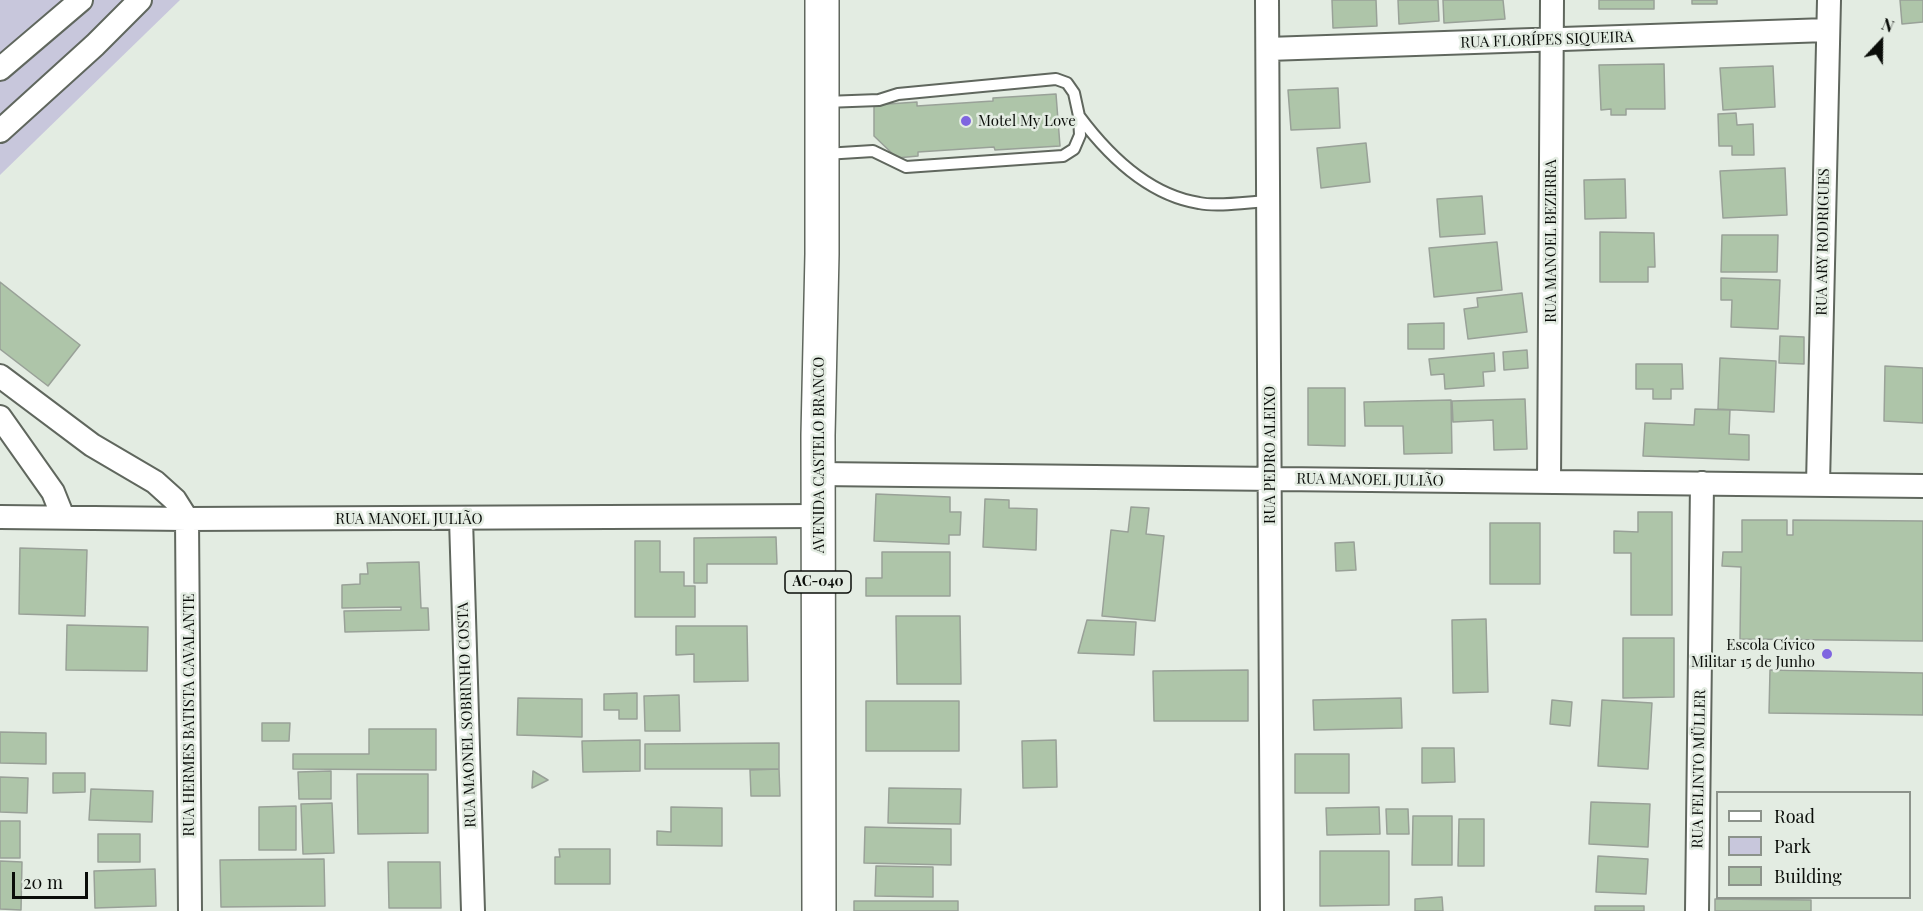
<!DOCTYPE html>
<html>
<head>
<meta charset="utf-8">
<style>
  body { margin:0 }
  #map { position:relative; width:1923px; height:911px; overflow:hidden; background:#e3ece2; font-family:"Playfair Display",serif }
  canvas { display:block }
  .legend { position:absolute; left:1716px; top:791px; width:195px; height:108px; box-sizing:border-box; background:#e3ece2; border:2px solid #8c938b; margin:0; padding:8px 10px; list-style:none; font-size:18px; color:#0a0d09 }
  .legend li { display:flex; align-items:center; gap:12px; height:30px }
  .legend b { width:30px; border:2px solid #8c938b }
  .north { position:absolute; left:1851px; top:12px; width:60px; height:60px; -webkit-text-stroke:4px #e3ece2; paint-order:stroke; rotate:22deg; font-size:16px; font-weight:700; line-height:24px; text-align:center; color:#0a0d09 }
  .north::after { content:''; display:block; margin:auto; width:21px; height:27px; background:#0a0d09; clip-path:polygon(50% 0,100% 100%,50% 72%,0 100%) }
  .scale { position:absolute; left:12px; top:872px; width:76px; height:27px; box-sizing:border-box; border:3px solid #0a0d09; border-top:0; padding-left:8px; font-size:18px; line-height:21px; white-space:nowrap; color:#0a0d09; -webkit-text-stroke:4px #e3ece2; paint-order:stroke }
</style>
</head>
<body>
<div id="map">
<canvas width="1923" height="911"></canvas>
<ul class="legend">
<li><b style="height:8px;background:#fff"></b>Road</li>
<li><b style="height:16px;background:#c8c7dc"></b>Park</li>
<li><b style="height:16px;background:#aec5a9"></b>Building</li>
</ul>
<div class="north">N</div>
<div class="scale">20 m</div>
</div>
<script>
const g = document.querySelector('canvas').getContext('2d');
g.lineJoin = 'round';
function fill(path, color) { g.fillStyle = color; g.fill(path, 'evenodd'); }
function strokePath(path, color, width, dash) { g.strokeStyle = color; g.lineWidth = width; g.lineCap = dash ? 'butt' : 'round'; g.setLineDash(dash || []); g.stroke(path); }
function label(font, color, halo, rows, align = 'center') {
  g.font = font + ' "Playfair Display",serif'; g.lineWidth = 5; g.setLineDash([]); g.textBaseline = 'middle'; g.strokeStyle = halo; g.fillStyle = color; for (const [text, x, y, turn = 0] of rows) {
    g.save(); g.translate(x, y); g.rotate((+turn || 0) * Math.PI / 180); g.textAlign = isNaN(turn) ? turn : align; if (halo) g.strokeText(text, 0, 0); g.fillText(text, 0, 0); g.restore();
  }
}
fill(new Path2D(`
  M 0,0 L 180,0 L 0,175 Z`), '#c8c7dc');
const building = new Path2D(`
  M 1332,0 L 1376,0 L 1377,26 L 1333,28 Z
  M 1398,0 L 1438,0 L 1439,21 L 1399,24 Z
  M 1443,0 L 1503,0 L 1505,19 L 1444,23 Z
  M 1599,0 L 1654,0 L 1654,9 L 1599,9 Z
  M 1692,0 L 1717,0 L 1717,4 L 1692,4 Z
  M 1900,0 L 1923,0 L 1923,22 L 1902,24 Z
  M 1664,64 L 1665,109 L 1626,109 L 1626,115 L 1611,115 L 1611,109 L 1601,110 L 1599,65 Z
  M 1773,66 L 1775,107 L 1723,110 L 1720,68 Z
  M 1338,88 L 1340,128 L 1291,130 L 1288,90 Z
  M 1056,94 L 1060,146 L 995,150 L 994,147 L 918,152 L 918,156 L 897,158 L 874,136 L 874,105 L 917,102 L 917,106 L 993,101 L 993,98 Z
  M 1736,113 L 1737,125 L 1753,124 L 1754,155 L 1732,155 L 1732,146 L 1719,146 L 1718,114 Z
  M 1366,143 L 1370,182 L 1321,188 L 1317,148 Z
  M 1785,168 L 1787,215 L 1723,218 L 1720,171 Z
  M 1625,179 L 1626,218 L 1585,219 L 1584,180 Z
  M 1482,196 L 1485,234 L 1440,237 L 1437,199 Z
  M 1600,232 L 1654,233 L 1655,267 L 1648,267 L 1648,282 L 1600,282 Z
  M 1722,235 L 1778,235 L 1777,272 L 1721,272 Z
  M 1497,242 L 1502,290 L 1434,297 L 1429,248 Z
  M 1721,278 L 1780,280 L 1778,329 L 1731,327 L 1732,300 L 1721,300 Z
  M 0,282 L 80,345 L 48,386 L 0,349 Z
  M 1522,293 L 1527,332 L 1468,339 L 1464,309 L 1478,307 L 1477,298 Z
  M 1444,323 L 1444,349 L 1408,349 L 1408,324 Z
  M 1780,336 L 1804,337 L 1804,364 L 1779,363 Z
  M 1527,350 L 1528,368 L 1504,370 L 1503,352 Z
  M 1494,353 L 1495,371 L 1483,372 L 1484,386 L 1445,389 L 1444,374 L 1431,375 L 1429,359 Z
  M 1720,358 L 1776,361 L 1774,412 L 1718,409 Z
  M 1636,364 L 1682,364 L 1683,389 L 1671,389 L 1671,399 L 1653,399 L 1653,389 L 1636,389 Z
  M 1885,366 L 1923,368 L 1923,423 L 1884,421 Z
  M 1308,388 L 1345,388 L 1345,446 L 1308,445 Z
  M 1525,399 L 1527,449 L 1494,450 L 1493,420 L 1453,422 L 1452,401 Z
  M 1451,400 L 1452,453 L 1404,454 L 1403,426 L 1365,426 L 1364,402 Z
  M 1695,409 L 1730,410 L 1729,434 L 1749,435 L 1749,460 L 1643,456 L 1645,423 L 1694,425 Z
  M 876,494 L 950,497 L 950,512 L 961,512 L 960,535 L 949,535 L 949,544 L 874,541 Z
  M 985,499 L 1009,500 L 1009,508 L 1037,509 L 1036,550 L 983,547 Z
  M 1131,507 L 1149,508 L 1146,534 L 1164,536 L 1155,621 L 1102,616 L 1111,530 L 1128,532 Z
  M 1638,512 L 1672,512 L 1672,615 L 1631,615 L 1631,553 L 1614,553 L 1614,531 L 1638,532 Z
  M 1742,520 L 1787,520 L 1787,535 L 1793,535 L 1793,520 L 1923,521 L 1923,641 L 1740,639 L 1741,567 L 1722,566 L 1723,552 L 1742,552 Z
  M 1490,523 L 1540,523 L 1540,584 L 1490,584 Z
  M 776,537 L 777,564 L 707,564 L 707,583 L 694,583 L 694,538 Z
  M 635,541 L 660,541 L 660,572 L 684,572 L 684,586 L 695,586 L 695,617 L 635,617 Z
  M 1354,542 L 1356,570 L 1336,571 L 1335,543 Z
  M 20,548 L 87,550 L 85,616 L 19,614 Z
  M 882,552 L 950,552 L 950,596 L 866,596 L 866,578 L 882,578 Z
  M 419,562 L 421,608 L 428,608 L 429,630 L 345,632 L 344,611 L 401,610 L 401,607 L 342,608 L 342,585 L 360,584 L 360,574 L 368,574 L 367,563 Z
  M 896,616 L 960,616 L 961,684 L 897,684 Z
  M 1486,619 L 1488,692 L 1453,693 L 1452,620 Z
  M 1087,620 L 1136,622 L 1134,655 L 1078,653 Z
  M 67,625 L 148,627 L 147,671 L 66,670 Z
  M 676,626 L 747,626 L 748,681 L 694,682 L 694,654 L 676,655 Z
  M 1623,638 L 1674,638 L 1674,697 L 1623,698 Z
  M 1248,670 L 1248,721 L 1154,721 L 1153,671 Z
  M 1770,670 L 1923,673 L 1923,715 L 1769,713 Z
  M 637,693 L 637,719 L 619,719 L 619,710 L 604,710 L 604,694 Z
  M 679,695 L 680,731 L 645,731 L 644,696 Z
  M 518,698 L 582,699 L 582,737 L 517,735 Z
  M 1401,698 L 1402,728 L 1314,730 L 1313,700 Z
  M 1552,700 L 1572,702 L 1570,726 L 1550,724 Z
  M 1602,700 L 1652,703 L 1648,769 L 1598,766 Z
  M 866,701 L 959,701 L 959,751 L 866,751 Z
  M 262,723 L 290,723 L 289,741 L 262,741 Z
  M 369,729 L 436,729 L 436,770 L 293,769 L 293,754 L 369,754 Z
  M 0,732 L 46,733 L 46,764 L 0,763 Z
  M 640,740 L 640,771 L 583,772 L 582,741 Z
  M 1056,740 L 1057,787 L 1023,788 L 1022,741 Z
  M 779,743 L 779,769 L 645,769 L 645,744 Z
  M 1422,748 L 1454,748 L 1455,782 L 1422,783 Z
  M 1295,754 L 1349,754 L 1349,793 L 1295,793 Z
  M 779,769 L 780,796 L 751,796 L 750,770 Z
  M 331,771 L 331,799 L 299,799 L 298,772 Z
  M 533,771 L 548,780 L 532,788 Z
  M 53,773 L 85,773 L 85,792 L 53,793 Z
  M 357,774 L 428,774 L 428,833 L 358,834 Z
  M 0,777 L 28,778 L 27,813 L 0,812 Z
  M 889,788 L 961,789 L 960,824 L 888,823 Z
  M 91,789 L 153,791 L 152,822 L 89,820 Z
  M 1591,802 L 1650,804 L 1648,847 L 1589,844 Z
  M 332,803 L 334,853 L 303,854 L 301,804 Z
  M 296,806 L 296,850 L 259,850 L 259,807 Z
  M 671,807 L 722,808 L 722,846 L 657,845 L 657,831 L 671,832 Z
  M 1379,807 L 1380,834 L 1327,835 L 1326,808 Z
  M 1386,809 L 1408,809 L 1409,834 L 1387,834 Z
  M 1413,816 L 1452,816 L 1452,865 L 1412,865 Z
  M 1459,819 L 1484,819 L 1484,866 L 1458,866 Z
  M 0,821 L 20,821 L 20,858 L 0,858 Z
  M 865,827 L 951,829 L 951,865 L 864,863 Z
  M 98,834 L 140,834 L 140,862 L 98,862 Z
  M 559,849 L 610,849 L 610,884 L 555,884 L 555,857 L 560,857 Z
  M 1320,851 L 1389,851 L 1389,905 L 1320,906 Z
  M 1598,856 L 1648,859 L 1646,894 L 1596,892 Z
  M 324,859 L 325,906 L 221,907 L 220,860 Z
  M 0,861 L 22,862 L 21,910 L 0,909 Z
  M 388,862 L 440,862 L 441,908 L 389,908 Z
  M 876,866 L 933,867 L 933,897 L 875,896 Z
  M 155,869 L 156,906 L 95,908 L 94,871 Z
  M 1442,897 L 1443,911 L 1415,911 L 1415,899 Z
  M 1715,899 L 1811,900 L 1811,911 L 1715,911 Z
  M 854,901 L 958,901 L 958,911 L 854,911 Z
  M 1595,906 L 1644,906 L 1644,911 L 1595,911 Z`);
fill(building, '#aec5a9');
strokePath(building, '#99a198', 1.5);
const lane = new Path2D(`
  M 825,102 L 879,100 L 898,94 L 1056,79 L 1067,83 L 1074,93 L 1079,116 L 1080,135 L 1074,149 L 1063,156 L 906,167 L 873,151 L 825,154
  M 1079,116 C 1108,155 1149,195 1199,203 C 1218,207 1248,202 1268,201`);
const street = new Path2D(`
  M 1267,0 L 1272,911
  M 1268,49 L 1827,30
  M 0,69 L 81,0
  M 0,131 L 95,45 L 140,0
  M 0,376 L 92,445 L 155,482 L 175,500 L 187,519 L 190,911
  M 0,417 L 53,492 L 63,517
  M 818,474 L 1923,486
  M 1549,482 L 1552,0
  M 1818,484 L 1829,0
  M 0,517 L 187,519 L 818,516
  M 461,519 L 473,911
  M 1697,911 L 1702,483`);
const highway = new Path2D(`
  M 819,911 L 818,435 L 822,254 L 822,0`);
strokePath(lane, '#60675e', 14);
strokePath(street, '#60675e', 26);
strokePath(highway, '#60675e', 36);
strokePath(lane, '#fff', 10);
strokePath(street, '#fff', 22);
strokePath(highway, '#fff', 33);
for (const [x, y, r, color] of [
  [966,121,6,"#7f65e0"],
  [1827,654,6,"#7f65e0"]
]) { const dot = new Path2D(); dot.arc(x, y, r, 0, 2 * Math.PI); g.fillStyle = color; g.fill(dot); strokePath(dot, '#e3ece2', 2); }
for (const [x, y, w] of [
  [818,582,66]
]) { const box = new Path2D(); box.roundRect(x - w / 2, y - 11, w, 22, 4.5); g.fillStyle = '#e3ece2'; g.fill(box); strokePath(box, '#0a0d09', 1.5); }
label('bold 14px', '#0a0d09', null, [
  ["AC-040",818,582]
]);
label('15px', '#0a0d09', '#e3ece2', [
  ["RUA FLORÍPES SIQUEIRA",1547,40,-2],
  ["RUA MANOEL BEZERRA",1551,241,-90],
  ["RUA ARY RODRIGUES",1823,242,-89],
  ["AVENIDA CASTELO BRANCO",819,455,-90],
  ["RUA PEDRO ALEIXO",1270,455,-90],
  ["RUA MANOEL JULIÃO",1370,480,1],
  ["RUA MANOEL JULIÃO",409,519],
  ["RUA HERMES BATISTA CAVALANTE",189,715,-90],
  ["RUA MAONEL SOBRINHO COSTA",467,715,-92],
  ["RUA FELINTO MÜLLER",1699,769,-89]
]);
label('15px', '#0a0d09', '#e3ece2', [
  ["Motel My Love",978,121],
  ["Escola Cívico",1815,645,"right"],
  ["Militar 15 de Junho",1815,662,"right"]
], 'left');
</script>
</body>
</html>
